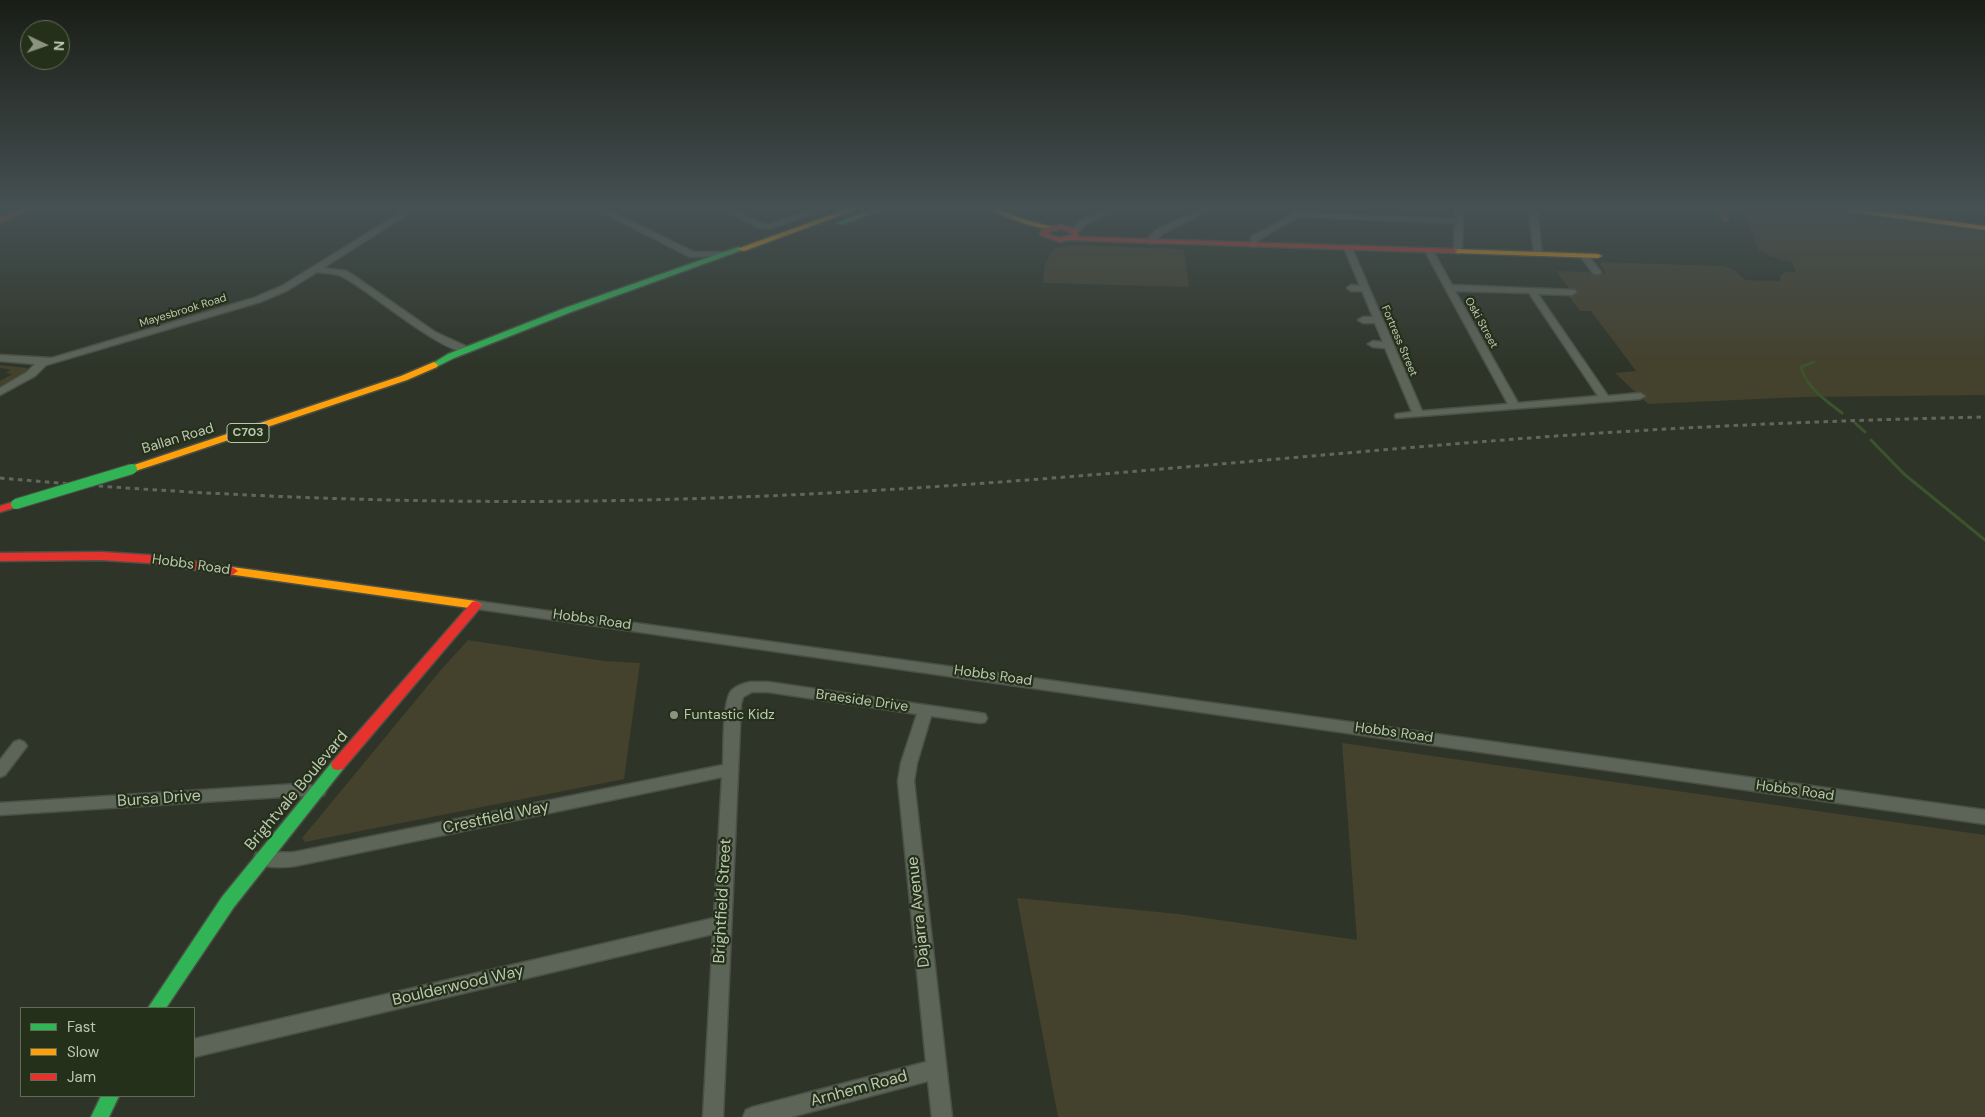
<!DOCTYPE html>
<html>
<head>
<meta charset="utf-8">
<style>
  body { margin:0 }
  #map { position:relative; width:1985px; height:1117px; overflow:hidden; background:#2e3528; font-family:"DM Sans",sans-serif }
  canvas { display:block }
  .legend { position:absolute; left:20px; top:1007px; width:175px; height:90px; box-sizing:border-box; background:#25301b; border:1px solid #616c57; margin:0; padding:6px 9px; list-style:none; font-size:15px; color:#bbc7b1 }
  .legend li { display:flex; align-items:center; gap:10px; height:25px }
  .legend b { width:25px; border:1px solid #616c57 }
  .north { position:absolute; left:20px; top:20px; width:50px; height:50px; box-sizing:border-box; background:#25301b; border:1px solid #616c57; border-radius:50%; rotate:93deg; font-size:14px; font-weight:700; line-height:20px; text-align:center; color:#bbc7b1 }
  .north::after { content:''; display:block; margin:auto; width:18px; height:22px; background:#8a9481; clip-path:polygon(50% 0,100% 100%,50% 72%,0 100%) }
</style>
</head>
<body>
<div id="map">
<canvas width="1985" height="1117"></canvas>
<ul class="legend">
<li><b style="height:6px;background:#30b455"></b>Fast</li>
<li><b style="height:6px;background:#ff9f0a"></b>Slow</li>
<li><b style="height:6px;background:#e5322d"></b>Jam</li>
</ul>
<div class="north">N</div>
</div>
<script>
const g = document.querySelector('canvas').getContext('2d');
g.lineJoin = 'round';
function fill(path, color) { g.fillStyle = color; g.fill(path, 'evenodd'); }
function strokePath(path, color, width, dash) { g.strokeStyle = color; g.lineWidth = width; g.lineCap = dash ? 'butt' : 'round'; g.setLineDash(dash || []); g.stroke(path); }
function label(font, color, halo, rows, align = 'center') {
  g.font = font + ' "DM Sans",sans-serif'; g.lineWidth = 4.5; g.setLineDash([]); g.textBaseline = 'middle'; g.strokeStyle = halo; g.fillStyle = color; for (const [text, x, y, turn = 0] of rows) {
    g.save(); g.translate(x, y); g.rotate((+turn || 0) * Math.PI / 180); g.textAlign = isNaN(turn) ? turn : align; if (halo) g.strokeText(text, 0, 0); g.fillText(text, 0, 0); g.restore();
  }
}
fill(new Path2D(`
  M 1743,210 L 1813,210 L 1985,232 L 1985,395 L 1802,397 L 1648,404 L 1615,373 L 1636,371 L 1591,311 L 1580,311 L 1569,296 L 1575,296 L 1556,271 L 1606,273 L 1600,264 L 1602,262 L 1724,266 L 1733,269 L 1745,280 L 1780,281 L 1780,276 L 1785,272 L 1796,272 L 1792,262 L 1781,260 L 1758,250 Z
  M 1072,245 L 1180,249 L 1184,250 L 1189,287 L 1043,283 L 1045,263 L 1055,248 Z
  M 0,365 L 27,368 L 27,371 L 0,386 L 0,381 L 12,374 L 5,373 L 11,370 L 0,368 Z
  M 468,640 L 604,661 L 640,663 L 624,779 L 305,842 L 302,838 L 440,671 Z
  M 1342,743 L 1985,835 L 1985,1117 L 1058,1117 L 1017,898 L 1178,914 L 1357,940 Z`), '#44412d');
strokePath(new Path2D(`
  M 1814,362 L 1801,367 C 1807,388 1825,400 1842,413
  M 1855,423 L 1865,432
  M 1871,440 L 1904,474 L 1985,540`), '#3d532b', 3);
const street = new Path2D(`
  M 405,210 L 414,210 L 323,268 L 346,271 L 353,275 L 435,332 L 470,348 L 470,352 C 446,357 369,290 343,277 C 336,273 325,273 317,272 L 288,290 L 260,302 L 46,365 L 35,376 L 0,395 L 0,388 L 27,372 L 35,364 L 0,361 L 0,355 L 52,358 L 254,298 L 282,286 Z
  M 598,210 L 608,210 L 694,252 L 724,252 L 728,254 L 724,256 L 690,257 Z
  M 724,210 C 741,210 754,224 770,224 L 812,210 L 824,210 L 771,228 L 760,228 Z
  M 1105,210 L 1115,210 L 1087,224 L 1077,233 L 1070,231 L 1081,220 Z
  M 1199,210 L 1209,210 L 1162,234 L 1152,244 L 1145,242 L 1156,230 Z
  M 1300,210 L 1307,210 L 1306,213 L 1455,219 L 1455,210 L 1463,210 L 1462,252 L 1458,254 L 1454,252 L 1455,223 L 1298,217 L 1258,240 L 1257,247 L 1251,247 L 1251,237 Z
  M 1529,210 L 1537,210 L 1542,254 L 1538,256 L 1534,254 Z
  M 1345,246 L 1352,248 L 1422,411 L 1508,404 L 1425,251 L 1429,249 L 1433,251 L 1452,285 L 1575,290 L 1576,292 L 1572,295 L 1538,294 L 1608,396 L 1640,393 L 1645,396 L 1640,399 L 1396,418 L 1395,416 L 1396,414 L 1412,412 L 1385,348 L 1373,347 L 1368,344 L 1373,341 L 1383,342 L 1375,323 L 1363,323 L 1358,320 L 1363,317 L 1373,317 L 1362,291 L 1351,291 L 1347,288 L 1351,285 L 1360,286 L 1344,248 ZM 1455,291 L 1529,293 L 1598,396 L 1518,403 Z
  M 1581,254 L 1587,254 L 1601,272 L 1600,274 L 1594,274 L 1580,256 Z
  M 476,601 L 1985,810 L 1985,824 L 471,608 L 469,605 L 471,602 Z
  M 750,682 L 768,682 L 980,713 L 985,714 L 987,718 L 985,722 L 980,723 L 931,716 L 917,763 L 914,781 L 952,1117 L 932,1117 L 928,1081 L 791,1117 L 743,1117 L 746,1110 L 753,1107 L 926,1062 L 898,781 L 901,763 L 917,714 L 768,692 L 752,692 L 743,697 L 741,704 L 723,1117 L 703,1117 L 713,934 L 194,1057 L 194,1039 L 714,918 L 722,777 L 295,866 C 281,868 269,868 256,863 L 254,858 L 256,853 C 265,850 283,854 295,852 L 723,765 C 724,751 722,699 732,690 C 736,686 745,683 750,682 Z
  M 19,740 L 24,742 L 27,746 L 5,775 L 0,777 L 0,760 L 14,742 Z
  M 297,784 L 324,787 L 326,791 L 324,795 L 318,797 L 297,796 L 0,815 L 0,803 Z`);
const fast = new Path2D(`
  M 871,210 L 881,210 L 843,224 L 837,223 Z
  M 738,247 L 745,249 L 571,312 L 454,358 L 434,368 L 430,365 L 448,354 L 565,308 Z
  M 338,760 L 343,761 L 345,765 L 343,769 L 234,907 L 166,1008 L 148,1008 L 222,897 L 333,761 Z
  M 101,1096 L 119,1096 L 109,1117 L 91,1117 Z`);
const slow = new Path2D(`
  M 845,210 L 855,210 L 744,251 L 737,249 Z
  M 990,210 L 999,210 L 1029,221 L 1057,228 L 1053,230 L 1025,224 Z
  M 1848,210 L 1866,210 L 1985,226 L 1985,230 L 1851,212 Z
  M 1451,249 L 1598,254 L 1602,256 L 1598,258 L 1454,253 L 1451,253 Z
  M 434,362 L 438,365 L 437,367 L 407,380 L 163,462 L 132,472 L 127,469 L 128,467 L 401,376 Z
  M 232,567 L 476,601 L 482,605 L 476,609 L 228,574 L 226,571 L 228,568 Z`);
const jam = new Path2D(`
  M 20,210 L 29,210 L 0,223 L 0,218 Z
  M 1719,210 L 1725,210 L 1728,221 L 1724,221 Z
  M 1061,225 L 1077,229 L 1078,237 L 1454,249 L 1458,251 L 1454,253 L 1067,240 L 1060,242 L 1040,235 L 1043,228 ZM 1061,229 L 1071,232 L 1071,235 L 1060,238 L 1048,234 L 1049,232 Z
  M 16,501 L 21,504 L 20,506 L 0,512 L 0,506 Z
  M 101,552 L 149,555 L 232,567 L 238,571 L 232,575 L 149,563 L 101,560 L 0,561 L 0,553 Z
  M 476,601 L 482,605 L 480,608 L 343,769 L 338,770 L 333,769 L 331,765 L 333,761 L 472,602 Z`);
strokePath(street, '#4a5046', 3);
strokePath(fast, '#4a5046', 3);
strokePath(slow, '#4a5046', 3);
strokePath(jam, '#4a5046', 3);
fill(street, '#5d6458');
fill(fast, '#30b455');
fill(slow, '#ff9f0a');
fill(jam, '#e5322d');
strokePath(new Path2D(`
  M 0,478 C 246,500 492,507 739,497 C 1012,487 1283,456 1556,436 C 1699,426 1842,420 1985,417`), '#61675c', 3, [4.5, 4.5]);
const fastBridge = new Path2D(`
  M 16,504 L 132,469`);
strokePath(fastBridge, '#4b5245', 12, []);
strokePath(fastBridge, '#30b455', 10);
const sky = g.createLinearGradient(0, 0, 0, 366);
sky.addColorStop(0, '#191d16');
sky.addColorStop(0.57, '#465153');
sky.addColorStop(1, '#46515300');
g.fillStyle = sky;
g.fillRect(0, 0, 1985, 366);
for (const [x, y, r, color] of [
  [674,715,5,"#8a9481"]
]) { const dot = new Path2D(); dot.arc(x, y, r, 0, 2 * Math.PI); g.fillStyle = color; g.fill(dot); strokePath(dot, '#25301b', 2); }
label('11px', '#bbc7b1', '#25301b', [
  ["Mayesbrook Road",183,311,-17],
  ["Oski Street",1481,323,61],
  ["Fortress Street",1399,341,67]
]);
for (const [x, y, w] of [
  [248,433,42]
]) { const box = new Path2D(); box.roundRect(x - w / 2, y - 9.5, w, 19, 4); g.fillStyle = '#25301b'; g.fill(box); strokePath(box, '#bbc7b1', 1); }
label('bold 12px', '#bbc7b1', null, [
  ["C703",248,433]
]);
label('14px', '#bbc7b1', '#25301b', [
  ["Ballan Road",178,439,-17],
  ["Hobbs Road",191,565,8],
  ["Hobbs Road",592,620,8],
  ["Hobbs Road",993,676,8],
  ["Braeside Drive",862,701,8],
  ["Hobbs Road",1394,733,8],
  ["Hobbs Road",1795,791,8]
]);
label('14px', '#bbc7b1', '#25301b', [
  ["Funtastic Kidz",684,715]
], 'left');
label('16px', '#bbc7b1', '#25301b', [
  ["Brightvale Boulevard",297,791,-50],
  ["Bursa Drive",159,799,-4],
  ["Crestfield Way",496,818,-12],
  ["Brightfield Street",723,901,-87],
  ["Dajarra Avenue",919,912,-96],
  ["Boulderwood Way",458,986,-13],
  ["Arnhem Road",859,1089,-15]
]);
</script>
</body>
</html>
